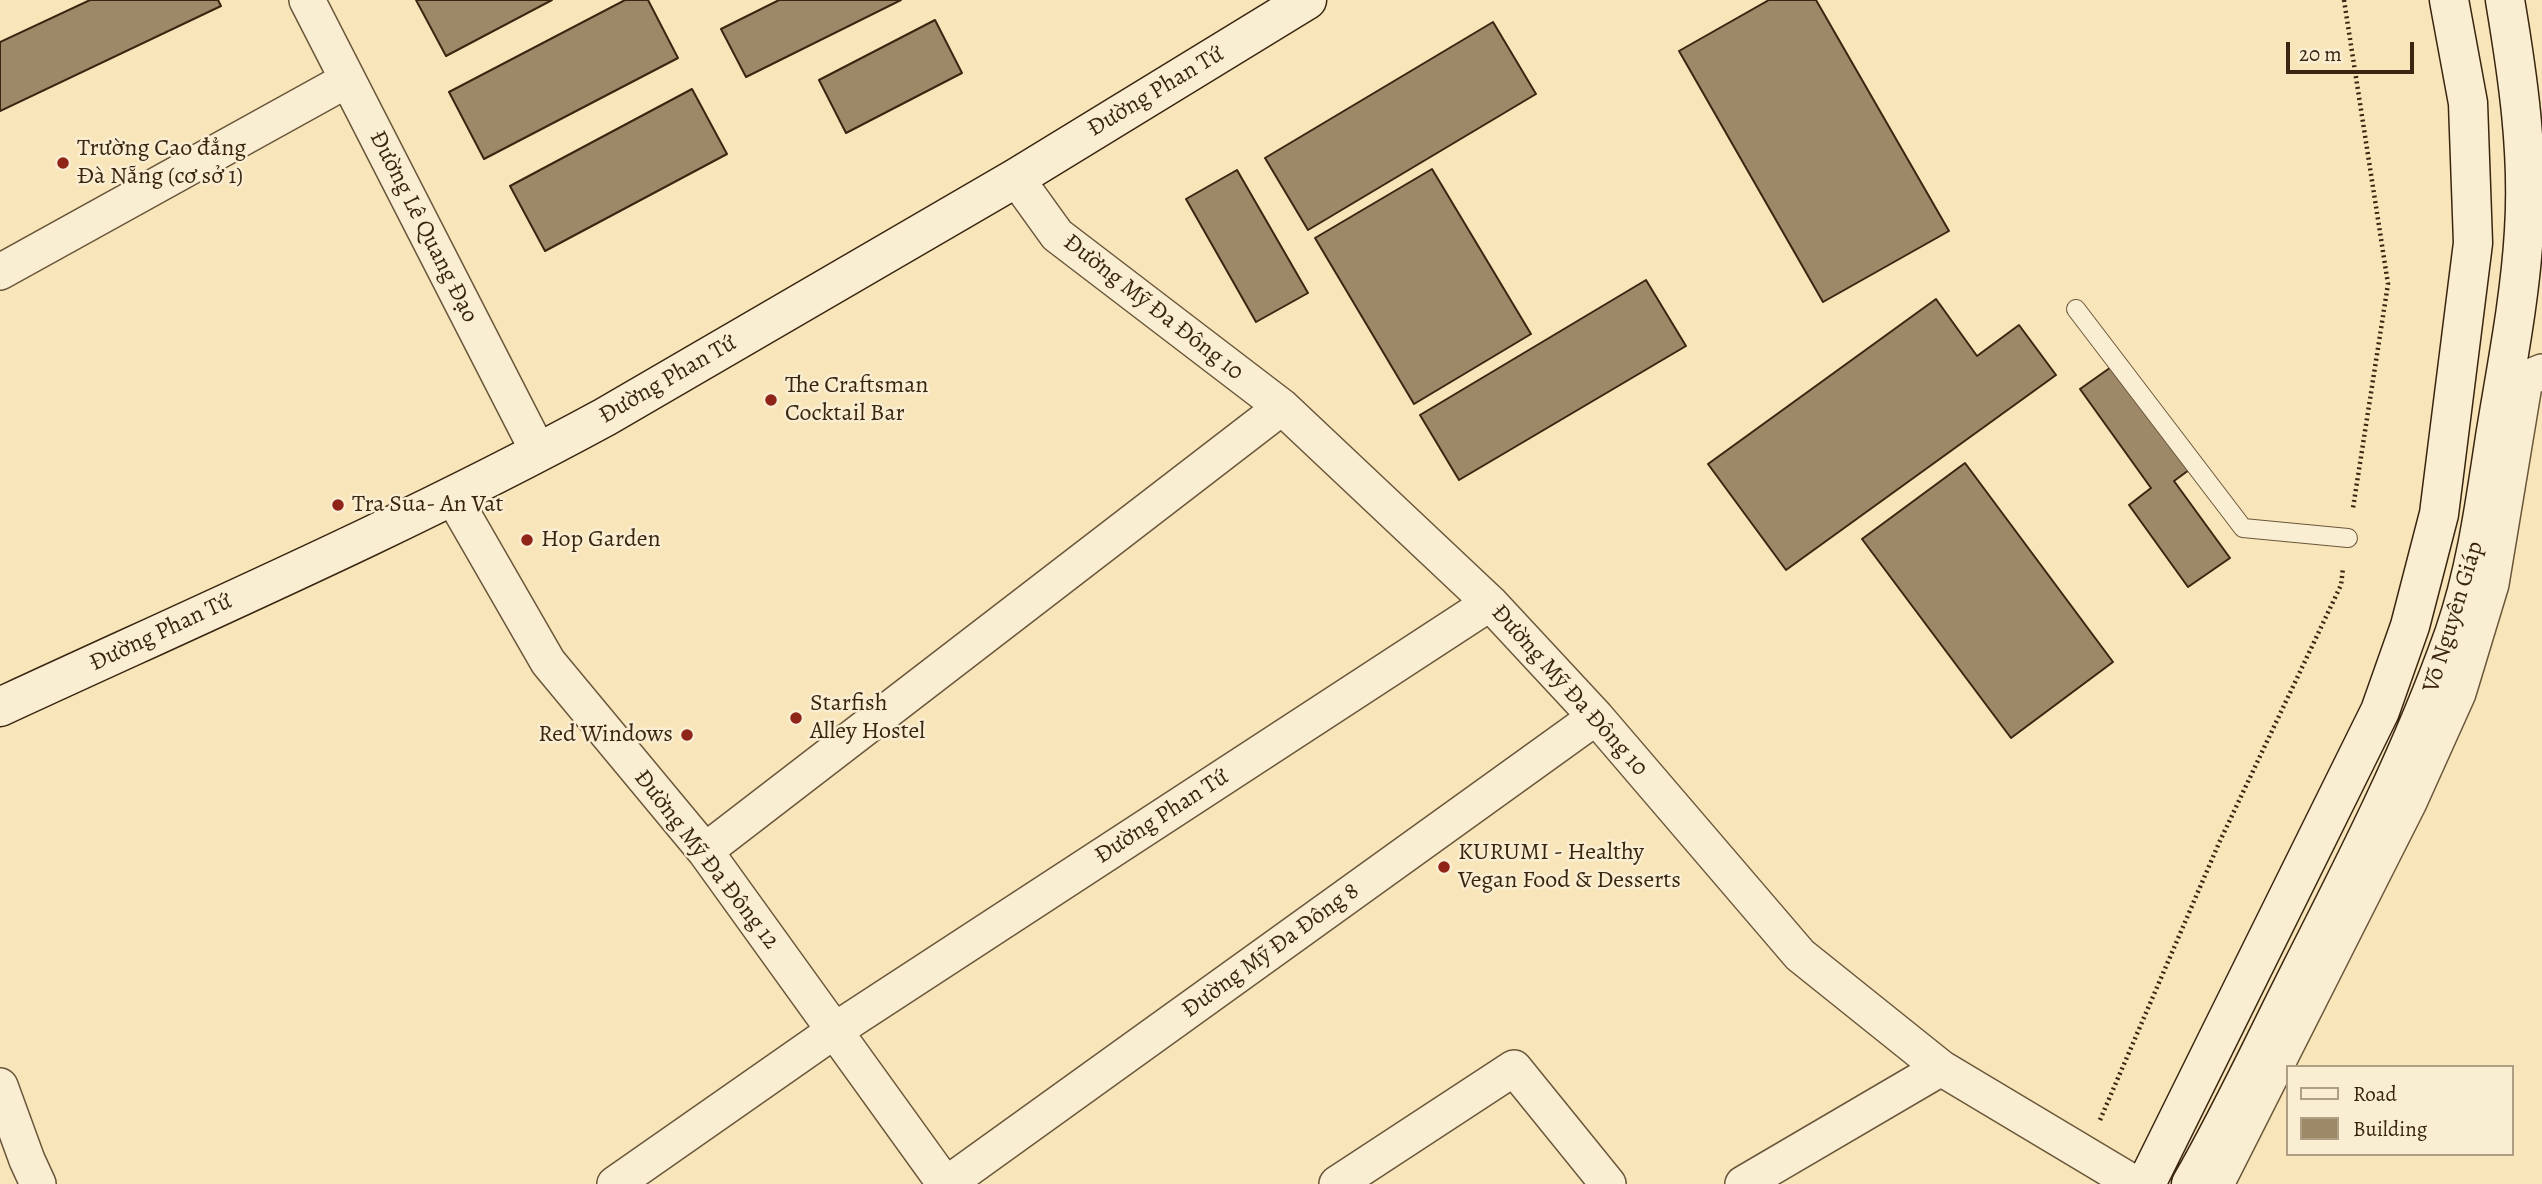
<!DOCTYPE html>
<html>
<head>
<meta charset="utf-8">
<style>
  body { margin:0 }
  #map { position:relative; width:2542px; height:1184px; overflow:hidden; background:#f8e5ba; font-family:Alegreya,serif }
  canvas { display:block }
  .legend { position:absolute; left:2286px; top:1065px; width:228px; height:91px; box-sizing:border-box; background:#faeed2; border:2px solid #ad9e84; margin:0; padding:9px 12px; list-style:none; font-size:21px; color:#3a2610 }
  .legend li { display:flex; align-items:center; gap:14px; height:35px }
  .legend b { width:35px; border:2px solid #ad9e84 }
  .scale { position:absolute; left:2286px; top:42px; width:128px; height:32px; box-sizing:border-box; border:4px solid #3a2610; border-top:0; padding-left:9px; font-size:21px; line-height:24px; white-space:nowrap; color:#3a2610; -webkit-text-stroke:5px #faeed2; paint-order:stroke }
</style>
</head>
<body>
<div id="map">
<canvas width="2542" height="1184"></canvas>
<ul class="legend">
<li><b style="height:9px;background:#faeed2"></b>Road</li>
<li><b style="height:19px;background:#9d8968"></b>Building</li>
</ul>
<div class="scale">20 m</div>
</div>
<script>
const g = document.querySelector('canvas').getContext('2d');
g.lineJoin = 'round';
function fill(path, color) { g.fillStyle = color; g.fill(path, 'evenodd'); }
function strokePath(path, color, width, dash) { g.strokeStyle = color; g.lineWidth = width; g.lineCap = dash ? 'butt' : 'round'; g.setLineDash(dash || []); g.stroke(path); }
function label(font, color, halo, rows, align = 'center') {
  g.font = font + ' Alegreya,serif'; g.lineWidth = 5; g.setLineDash([]); g.textBaseline = 'middle'; g.strokeStyle = halo; g.fillStyle = color; for (const [text, x, y, turn = 0] of rows) {
    g.save(); g.translate(x, y); g.rotate((+turn || 0) * Math.PI / 180); g.textAlign = isNaN(turn) ? turn : align; if (halo) g.strokeText(text, 0, 0); g.fillText(text, 0, 0); g.restore();
  }
}
const building = new Path2D(`
  M 90,0 L 218,0 L 221,6 L 0,111 L 0,42 Z
  M 416,0 L 552,0 L 446,56 Z
  M 625,0 L 648,0 L 678,58 L 484,159 L 449,92 Z
  M 779,0 L 901,0 L 746,77 L 721,29 Z
  M 1769,0 L 1816,0 L 1949,231 L 1823,302 L 1679,51 Z
  M 935,20 L 962,73 L 846,133 L 819,80 Z
  M 1493,22 L 1536,94 L 1308,230 L 1265,158 Z
  M 692,89 L 727,154 L 545,251 L 510,186 Z
  M 1432,169 L 1531,334 L 1414,404 L 1315,238 Z
  M 1237,170 L 1308,293 L 1256,322 L 1186,199 Z
  M 1646,280 L 1686,346 L 1459,480 L 1420,415 Z
  M 1936,299 L 1977,356 L 2019,325 L 2056,375 L 1786,570 L 1708,464 Z
  M 2114,365 L 2189,470 L 2174,481 L 2230,558 L 2188,587 L 2129,505 L 2151,488 L 2080,389 Z
  M 1965,463 L 2113,662 L 2011,738 L 1862,539 Z`);
fill(building, '#9d8968');
strokePath(building, '#3a2610', 2);
const lane = new Path2D(`
  M 2076,309 L 2243,528 L 2348,538`);
const street = new Path2D(`
  M 307,0 L 539,453
  M 1016,178 L 1057,235 L 1282,407 L 1490,603 L 1596,717 L 1800,955 L 1941,1068 L 2135,1184
  M 0,272 L 347,80
  M 453,497 L 548,662 L 705,851 L 945,1184
  M 705,851 L 1282,407
  M 0,1086 L 27,1160 L 38,1184
  M 615,1184 L 834,1031 L 1490,603
  M 947,1184 L 1596,717
  M 1337,1184 L 1514,1068 L 1608,1184
  M 1743,1184 L 1941,1068
  M 2216,1184 L 2409,802 L 2458,693 L 2491,584 L 2525,379 L 2542,372`);
const secondary = new Path2D(`
  M 0,707 C 203,613 408,524 605,417 L 1016,178 L 1307,0
  M 2146,1184 L 2380,711 L 2410,626 L 2439,514 L 2473,243 L 2468,103 L 2449,0
  M 2191,1184 C 2231,1115 2264,1043 2300,972 C 2357,860 2412,752 2454,634 C 2476,571 2485,503 2495,437 C 2506,369 2520,300 2524,231 C 2529,154 2518,77 2505,0`);
strokePath(lane, '#6a563a', 20);
strokePath(street, '#6a563a', 38);
strokePath(secondary, '#3a2610', 41);
strokePath(new Path2D(`
  M 2344,0 L 2388,284 L 2353,508
  M 2100,1120 L 2219,843 L 2341,585 L 2343,568`), '#3a2610', 4.5, [2, 3.5]);
strokePath(lane, '#faeed2', 18);
strokePath(street, '#faeed2', 35);
strokePath(secondary, '#faeed2', 38);
for (const [x, y, r, color] of [
  [63,163,7,"#8f2418"],
  [771,400,7,"#8f2418"],
  [338,505,7,"#8f2418"],
  [527,540,7,"#8f2418"],
  [796,718,7,"#8f2418"],
  [687,735,7,"#8f2418"],
  [1444,867,7,"#8f2418"]
]) { const dot = new Path2D(); dot.arc(x, y, r, 0, 2 * Math.PI); g.fillStyle = color; g.fill(dot); strokePath(dot, '#faeed2', 2.5); }
label('24px', '#3a2610', '#faeed2', [
  ["Đường Phan Tứ",1156,92,-31],
  ["Đường Lê Quang Đạo",423,227,63],
  ["Đường Mỹ Đa Đông 10",1153,308,38],
  ["Đường Phan Tứ",668,380,-30],
  ["Võ Nguyên Giáp",2454,617,-73],
  ["Đường Phan Tứ",161,633,-25],
  ["Đường Mỹ Đa Đông 10",1569,691,48],
  ["Đường Phan Tứ",1162,817,-33],
  ["Đường Mỹ Đa Đông 12",706,860,52],
  ["Đường Mỹ Đa Đông 8",1271,951,-36]
]);
label('24px', '#3a2610', '#faeed2', [
  ["Trường Cao đẳng",77,149],
  ["Đà Nẵng (cơ sở 1)",77,177],
  ["The Craftsman",785,386],
  ["Cocktail Bar",785,414],
  ["Tra Sua- An Vat",352,505],
  ["Hop Garden",541,540],
  ["Starfish",810,704],
  ["Alley Hostel",810,732],
  ["Red Windows",673,735,"right"],
  ["KURUMI - Healthy",1458,853],
  ["Vegan Food & Desserts",1458,881]
], 'left');
</script>
</body>
</html>
